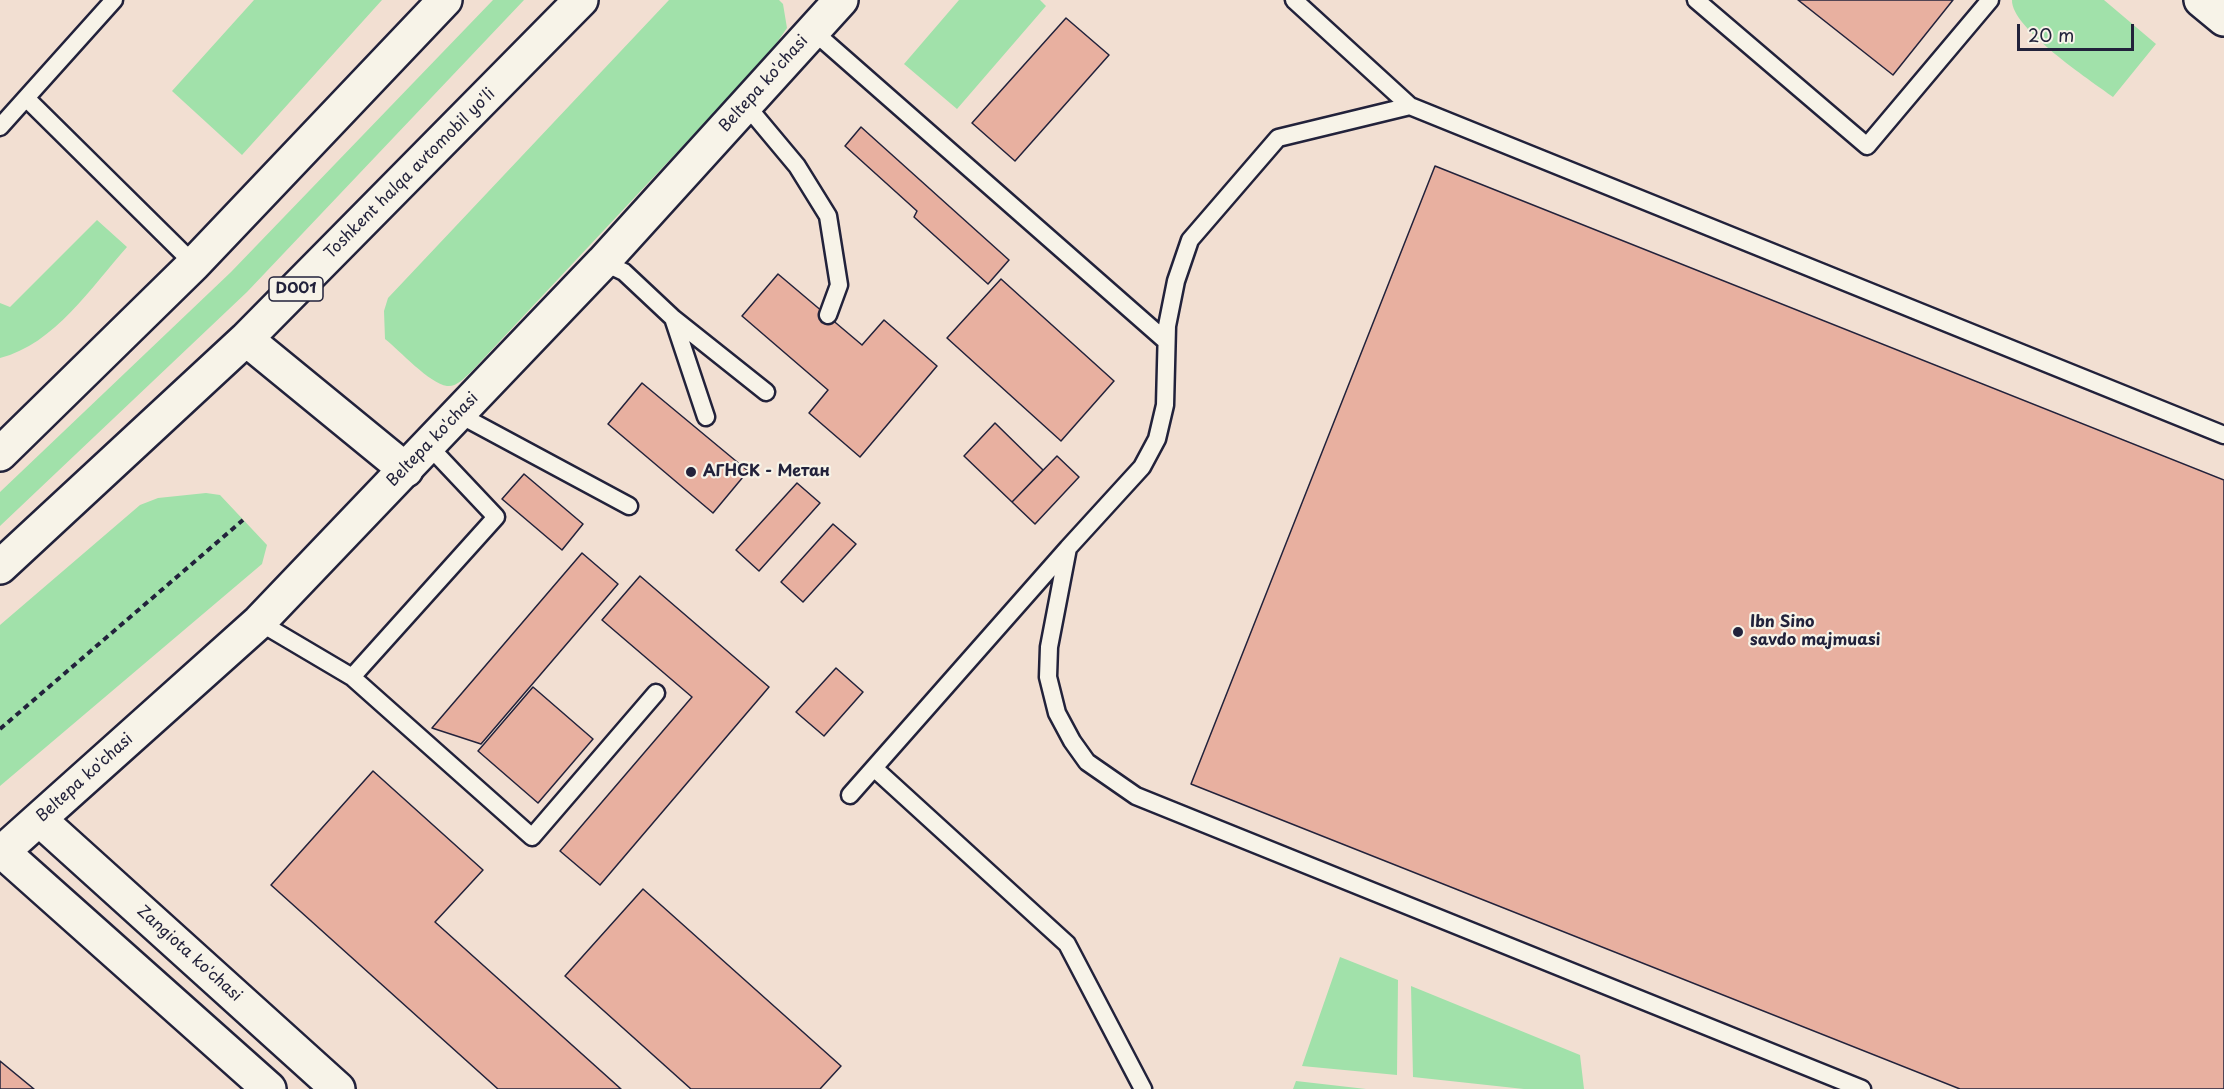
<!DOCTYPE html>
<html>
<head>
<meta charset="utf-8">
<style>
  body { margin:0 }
  #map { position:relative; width:2224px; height:1089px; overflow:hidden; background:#f2dfd2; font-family:"Playpen Sans",sans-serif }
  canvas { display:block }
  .scale { position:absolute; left:2017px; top:24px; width:117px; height:27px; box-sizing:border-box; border:3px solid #22223b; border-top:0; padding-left:8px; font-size:18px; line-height:21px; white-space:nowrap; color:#22223b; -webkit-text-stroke:4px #f7f3e8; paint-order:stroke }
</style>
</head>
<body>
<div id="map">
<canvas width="2224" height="1089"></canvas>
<div class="scale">20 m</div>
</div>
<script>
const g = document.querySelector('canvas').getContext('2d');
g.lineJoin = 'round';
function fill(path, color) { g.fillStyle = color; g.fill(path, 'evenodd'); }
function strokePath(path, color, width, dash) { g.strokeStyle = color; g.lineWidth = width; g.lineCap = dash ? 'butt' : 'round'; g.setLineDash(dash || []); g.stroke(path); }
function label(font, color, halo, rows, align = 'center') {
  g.font = font + ' "Playpen Sans",sans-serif'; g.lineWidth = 4.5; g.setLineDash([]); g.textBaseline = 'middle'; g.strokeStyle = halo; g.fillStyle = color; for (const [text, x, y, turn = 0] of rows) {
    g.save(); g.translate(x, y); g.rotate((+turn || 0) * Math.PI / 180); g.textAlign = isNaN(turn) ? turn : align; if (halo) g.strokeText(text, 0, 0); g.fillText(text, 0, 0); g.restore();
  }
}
fill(new Path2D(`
  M 254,0 L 382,0 L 242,155 L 172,91 Z
  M 493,0 L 524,0 L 247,292 L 0,526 L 0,492 L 231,272 Z
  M 669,0 L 779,0 L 783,4 L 787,28 L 769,54 L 471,372 C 464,378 457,387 447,386 C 430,384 399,350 385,339 L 384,311 L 388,298 Z
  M 959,0 L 1040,0 L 1046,6 L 957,109 L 904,64 Z
  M 2012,0 L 2104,0 L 2156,44 L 2113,97 C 2090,80 2011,28 2012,0 Z
  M 97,220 L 127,247 C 91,287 55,344 0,358 L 0,303 L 10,307 Z
  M 206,493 L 220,495 L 267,545 L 262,564 L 0,786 L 0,625 L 140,505 L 158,498 Z
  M 1340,957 L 1398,980 L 1397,1075 L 1302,1066 Z
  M 1411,986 L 1580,1055 L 1584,1089 L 1524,1089 L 1413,1077 Z
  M 1296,1081 L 1366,1089 L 1293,1089 Z`), '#a1e1aa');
const building = new Path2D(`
  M 1798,0 L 1953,0 L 1893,75 Z
  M 1066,18 L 1109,55 L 1015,161 L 972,123 Z
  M 861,127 L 1009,260 L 988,284 L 914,217 L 917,211 L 845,146 Z
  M 1435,166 L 2224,480 L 2224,1089 L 1960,1089 L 1191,784 Z
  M 778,274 L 862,345 L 884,320 L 937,366 L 860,457 L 809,413 L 828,390 L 742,316 Z
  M 1001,279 L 1114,381 L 1061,441 L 947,338 Z
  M 642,383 L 748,471 L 713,513 L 608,424 Z
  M 995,423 L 1043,470 L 1012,502 L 964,456 Z
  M 1057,456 L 1079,477 L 1035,524 L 1012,502 Z
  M 524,474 L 583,524 L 562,550 L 502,499 Z
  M 797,483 L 820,503 L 759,571 L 736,550 Z
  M 833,524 L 856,544 L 803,602 L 781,582 Z
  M 582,553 L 618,584 L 481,744 L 432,728 Z
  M 640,576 L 769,687 L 600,885 L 560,851 L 692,697 L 602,620 Z
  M 836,668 L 863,692 L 824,736 L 796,712 Z
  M 533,687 L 593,739 L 538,803 L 478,751 Z
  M 373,771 L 483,870 L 435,922 L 621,1089 L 498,1089 L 271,885 Z
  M 643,889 L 841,1066 L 820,1089 L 691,1089 L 565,976 Z
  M 0,1061 L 34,1089 L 0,1089 Z`);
fill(building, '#e8b0a0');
strokePath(building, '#22223b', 1.5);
const lane = new Path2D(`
  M 1294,0 L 1410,106 L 2224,435
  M 1696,0 L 1867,146 L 1990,0
  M 813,31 L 1166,341
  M 26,98 L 194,264
  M 746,105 L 797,166 L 828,216 L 839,285 L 828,315
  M 1410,106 L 1278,138 L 1190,240 L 1176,281 L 1167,326 L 1165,405 L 1157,439 L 1142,467 L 1068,548 L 1049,647 L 1048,677 L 1057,713 L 1072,741 L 1087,762 L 1136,796 L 1862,1089
  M 0,127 L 114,0
  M 603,262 L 624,272 L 673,318 L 706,417
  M 673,318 L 766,392
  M 458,414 L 629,506
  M 259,622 L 352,677 L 496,517 L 428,445
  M 352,677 L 532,837 L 656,693
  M 874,768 L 1067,944 L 1143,1089
  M 850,795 L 1068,548`);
const secondary = new Path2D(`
  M 2201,0 L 2224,19
  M 39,819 L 338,1089
  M 3,852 L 269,1089
  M 0,854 L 259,622 L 603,262 L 841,0`);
const highway = new Path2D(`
  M 246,339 L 406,470
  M 0,454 L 194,264 L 445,0
  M 0,567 L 246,339 L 581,0`);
strokePath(lane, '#22223b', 21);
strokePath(secondary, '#22223b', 38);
strokePath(highway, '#22223b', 38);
strokePath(new Path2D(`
  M 0,729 L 243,520`), '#22223b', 4, [6, 4.5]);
strokePath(lane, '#f7f3e8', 16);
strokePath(secondary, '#f7f3e8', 33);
strokePath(highway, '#f7f3e8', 33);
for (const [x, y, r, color] of [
  [691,472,6,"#22223b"],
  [1738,632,6,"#22223b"]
]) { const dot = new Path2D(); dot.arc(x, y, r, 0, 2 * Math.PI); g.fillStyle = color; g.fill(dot); strokePath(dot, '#f7f3e8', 2); }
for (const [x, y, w] of [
  [296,289,54]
]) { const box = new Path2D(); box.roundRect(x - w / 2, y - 12, w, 24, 4.5); g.fillStyle = '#f7f3e8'; g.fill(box); strokePath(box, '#22223b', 1.5); }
label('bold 15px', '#22223b', null, [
  ["D001",296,289]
]);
label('16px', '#22223b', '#f7f3e8', [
  ["Beltepa ko'chasi",764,84,-48],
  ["Toshkent halqa avtomobil yo'li",410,174,-45],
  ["Beltepa ko'chasi",433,440,-46],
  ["Beltepa ko'chasi",85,778,-42],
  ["Zangiota ko'chasi",189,954,42]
]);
label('bold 16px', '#22223b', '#f7f3e8', [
  ["АГНСК - Метан",703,472],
  ["Ibn Sino",1750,623],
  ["savdo majmuasi",1750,641]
], 'left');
</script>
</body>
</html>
